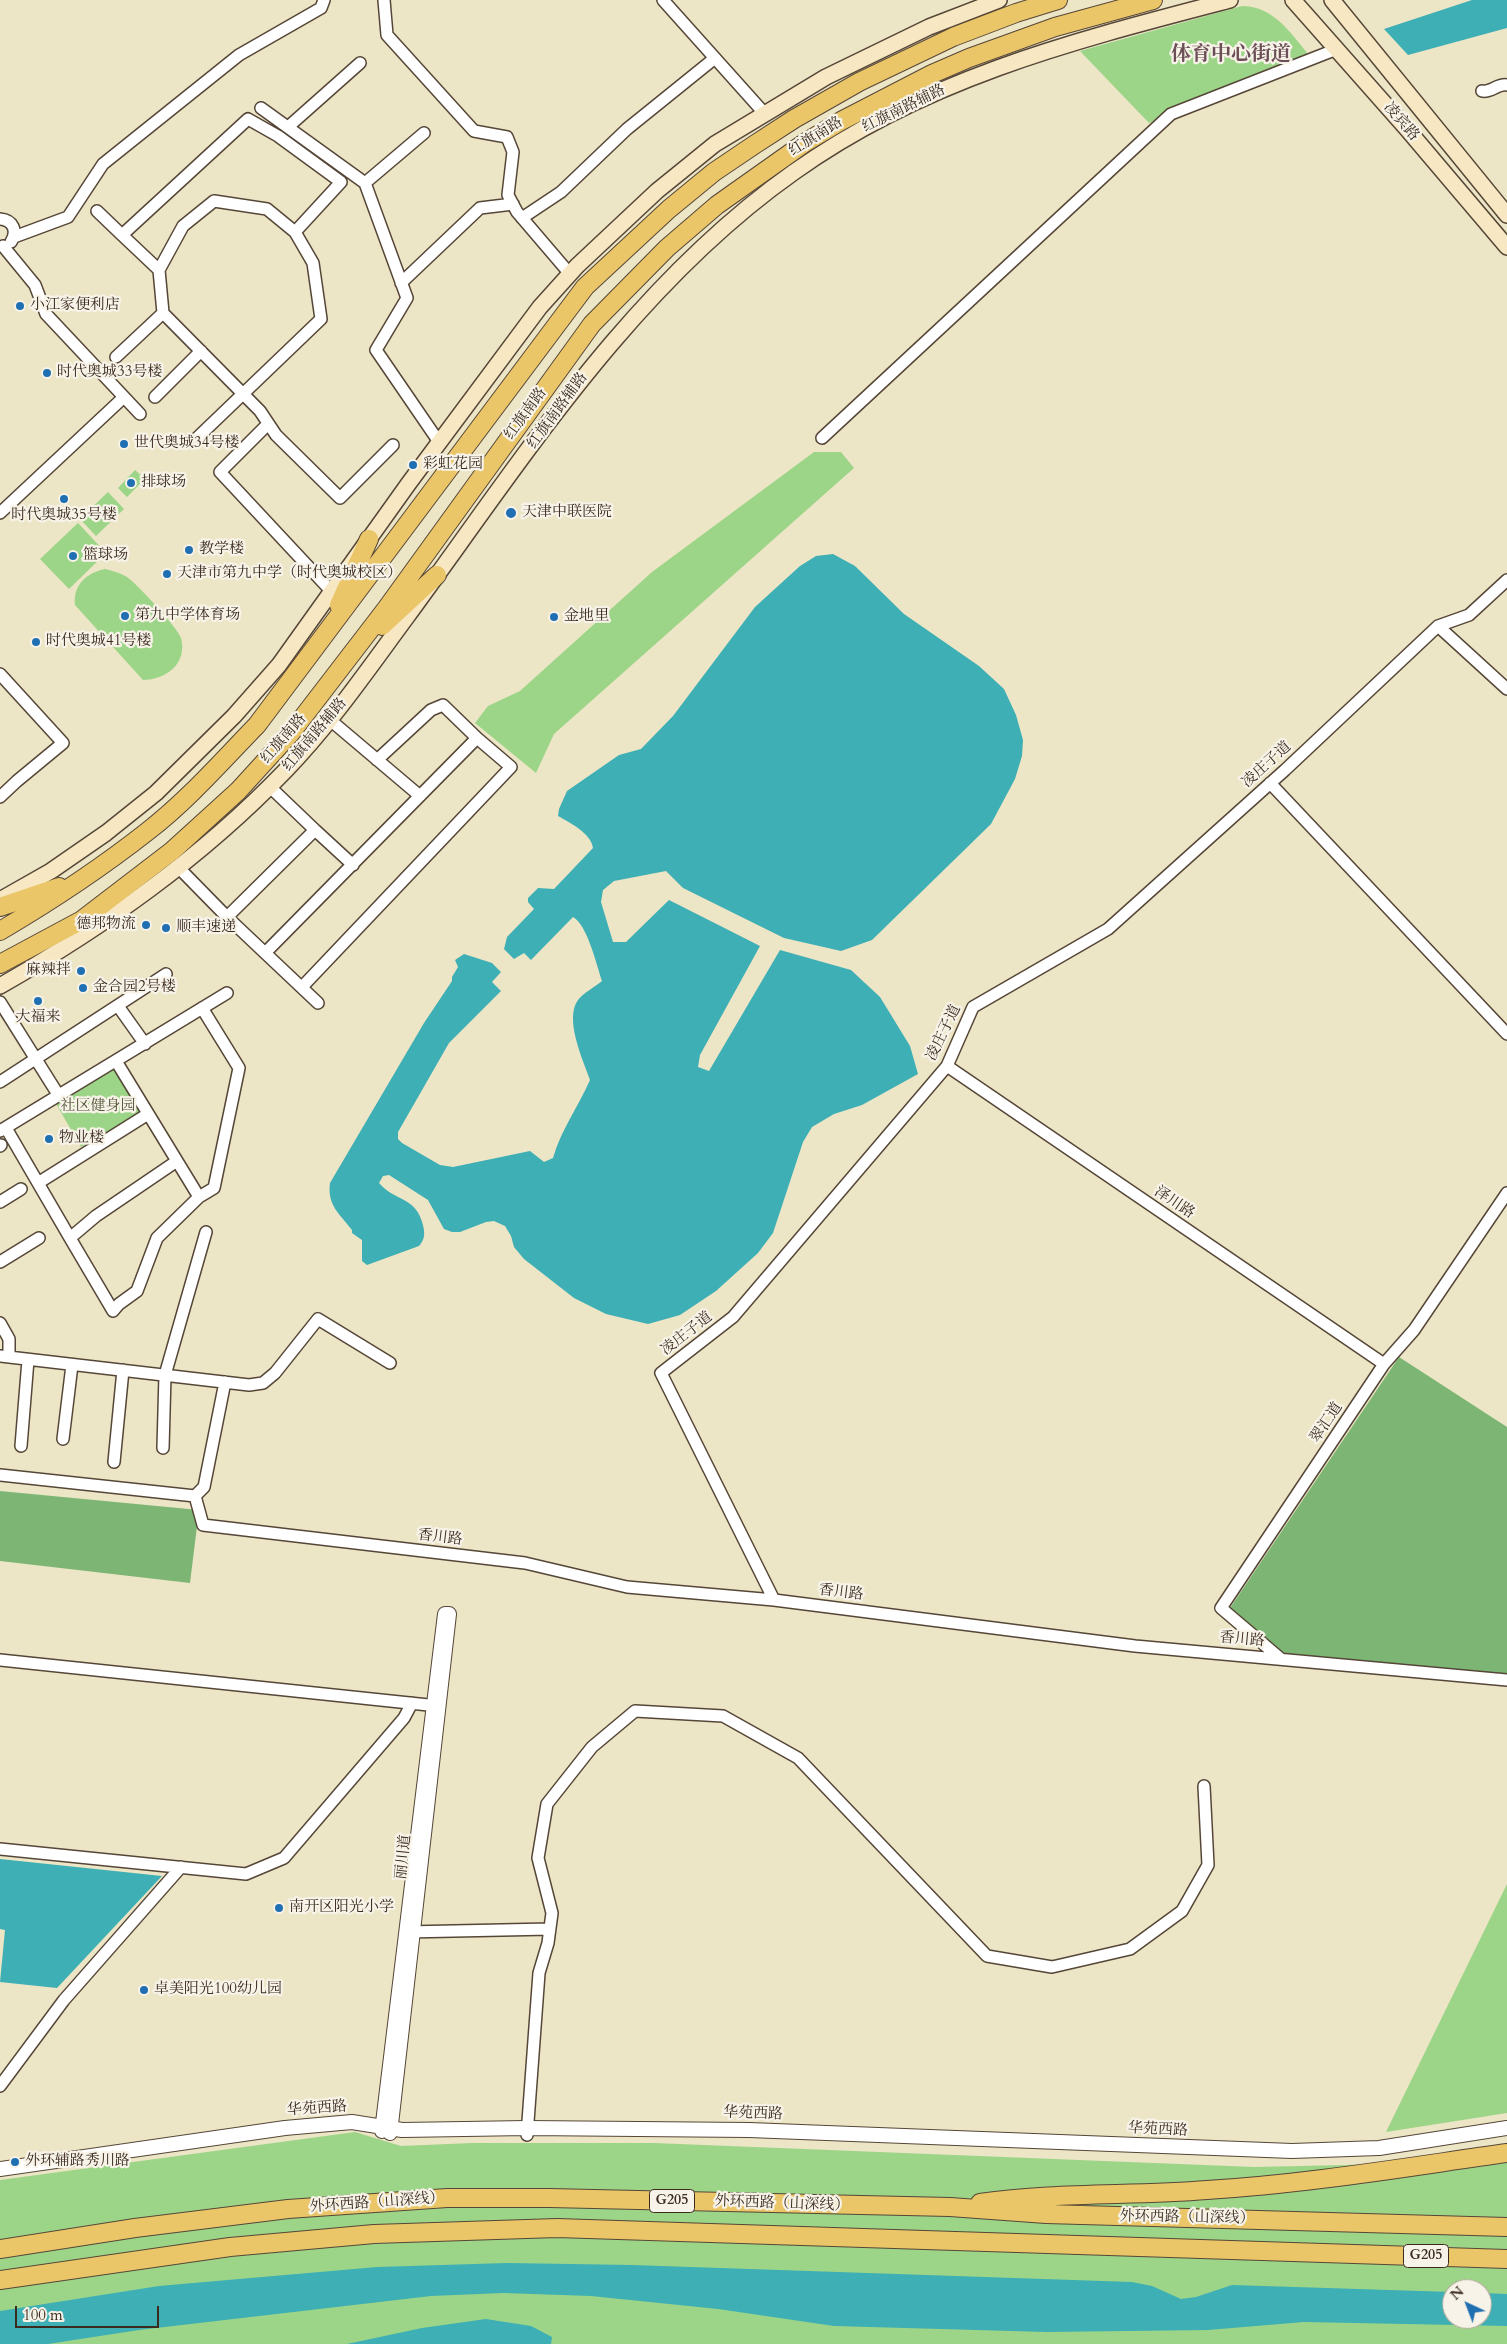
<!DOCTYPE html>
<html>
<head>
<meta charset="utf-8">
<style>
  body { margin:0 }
  #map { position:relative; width:1507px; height:2344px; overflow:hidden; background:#ece5c6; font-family:Cardo,serif }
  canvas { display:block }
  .north { position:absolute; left:1442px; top:2279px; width:50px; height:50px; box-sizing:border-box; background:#f7f3e8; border:1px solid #aca397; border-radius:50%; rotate:317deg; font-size:14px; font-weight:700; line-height:20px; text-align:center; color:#3b2a1e }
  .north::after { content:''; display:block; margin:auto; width:18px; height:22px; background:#1f6fb2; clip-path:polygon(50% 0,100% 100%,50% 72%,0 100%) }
  .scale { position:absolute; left:15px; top:2306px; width:144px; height:22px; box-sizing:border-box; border:2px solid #3b2a1e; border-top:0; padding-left:6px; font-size:15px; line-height:18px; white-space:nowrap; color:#3b2a1e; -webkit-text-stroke:4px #f7f3e8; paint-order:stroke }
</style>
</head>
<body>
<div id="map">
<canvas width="1507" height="2344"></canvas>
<div class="north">N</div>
<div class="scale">100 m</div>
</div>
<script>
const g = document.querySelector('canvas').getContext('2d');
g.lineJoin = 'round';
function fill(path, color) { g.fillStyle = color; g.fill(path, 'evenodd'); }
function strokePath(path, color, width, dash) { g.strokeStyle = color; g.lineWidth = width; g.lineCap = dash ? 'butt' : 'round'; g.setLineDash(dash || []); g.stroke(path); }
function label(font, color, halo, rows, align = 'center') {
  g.font = font + ' Cardo,"Noto Serif SC",serif'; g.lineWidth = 4.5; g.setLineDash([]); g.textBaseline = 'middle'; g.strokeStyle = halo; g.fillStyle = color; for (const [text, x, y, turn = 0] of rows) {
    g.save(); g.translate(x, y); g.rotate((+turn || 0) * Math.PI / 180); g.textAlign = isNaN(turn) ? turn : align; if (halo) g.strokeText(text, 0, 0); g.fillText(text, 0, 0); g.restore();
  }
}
fill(new Path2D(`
  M 1242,6 C 1273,6 1290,32 1308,54 L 1149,123 L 1080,51 Z
  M 814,452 L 841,452 L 854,468 L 554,734 L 536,773 L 475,723 L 488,706 L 520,691 L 652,572 Z
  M 135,470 L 145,479 L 127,497 L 118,488 Z
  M 108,492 L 124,509 L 96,536 L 80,519 Z
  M 78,523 L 106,553 L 69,589 L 40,559 Z
  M 105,569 C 113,571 120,573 127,577 C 137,584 178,628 181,638 C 188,664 165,680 143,680 L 75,605 C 73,584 87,573 105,569 Z
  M 115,1068 L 141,1113 L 81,1147 L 55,1102 Z
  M 1507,1884 L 1507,2113 L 1386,2132 Z
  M 355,2132 L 401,2146 L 472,2143 L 654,2143 L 1254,2167 L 1390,2164 L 1507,2152 L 1507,2344 L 0,2344 L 0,2180 ZM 1452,2289 L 1482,2289 L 1482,2319 L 1452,2319 Z`), '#9cd588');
fill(new Path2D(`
  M 1399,1357 L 1507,1427 L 1507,1676 L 1281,1654 L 1230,1608 Z
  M 0,1491 L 199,1510 L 190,1583 L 0,1561 Z`), '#7db674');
fill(new Path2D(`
  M 1472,0 L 1507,0 L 1507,28 L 1408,55 L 1384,29 Z
  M 833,554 L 855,566 L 904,614 L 979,666 L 1004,689 L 1016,715 L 1023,740 L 1022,756 L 1015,779 L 991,824 L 872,940 L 841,951 L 784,938 L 683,888 L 666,871 L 614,881 L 603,890 L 601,902 L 613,942 L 626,942 L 669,900 L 760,946 L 700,1055 L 698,1067 L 709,1071 L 780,950 L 851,970 L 880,997 L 910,1046 L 918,1074 L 862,1105 L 834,1114 L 812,1127 L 803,1142 L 773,1233 L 758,1253 L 716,1291 L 680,1315 L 648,1324 L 606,1314 L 574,1298 L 524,1259 L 514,1247 L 511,1236 L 505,1226 L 494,1221 L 486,1222 L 460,1232 L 452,1232 L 444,1229 L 428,1200 L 389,1175 L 383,1176 L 379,1183 C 395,1202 416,1196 423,1225 C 425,1234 425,1239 419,1246 L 367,1265 L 362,1261 L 362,1240 L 352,1233 L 352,1230 C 339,1213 327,1205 330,1183 L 424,1023 L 452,981 L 452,977 L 458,967 L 455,960 L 464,954 L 492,963 L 501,972 L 492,982 L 501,991 L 449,1043 L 398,1132 L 398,1139 L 402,1143 L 440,1165 L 453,1167 L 530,1151 L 544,1162 L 553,1158 C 561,1130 578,1107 590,1080 C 583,1060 564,1019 578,1000 C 583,993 595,987 602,981 C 597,966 587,924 573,917 L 531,960 L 524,953 L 514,959 L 504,949 L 507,937 L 534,909 L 528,902 L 528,898 L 538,888 L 554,889 L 593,848 C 591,833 570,823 558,816 L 559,809 L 567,791 L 619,755 L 641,749 L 673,716 L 755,607 L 800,566 L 816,556 Z
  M 0,1859 L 162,1876 L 57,1988 L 0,1982 L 5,1930 L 0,1929 Z
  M 507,2263 L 632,2265 L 1132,2282 L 1152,2286 L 1181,2299 L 1196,2297 L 1232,2285 L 1452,2292 L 1452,2319 L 1482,2319 L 1482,2293 L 1507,2294 L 1507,2326 L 1304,2322 L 1208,2330 L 1047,2332 L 834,2326 L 718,2309 L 591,2296 L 503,2293 L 431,2296 L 139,2330 L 48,2344 L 0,2344 L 0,2311 L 159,2286 L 377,2267 Z
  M 486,2319 L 531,2326 L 552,2337 L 551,2344 L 347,2344 L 422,2328 Z`), '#3dafb5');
const minor = new Path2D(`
  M 384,0 L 387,35 L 474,131 L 507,137 L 513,152 L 508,195 L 517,212 L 570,274
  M 663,0 L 765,114
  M 1482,91 C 1491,93 1498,83 1507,85
  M 261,108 L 365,183 L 407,298 L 376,350 L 439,442
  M 288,127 L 360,63
  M 365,183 L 424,133
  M 97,211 L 122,235
  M 522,218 L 561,192 L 627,129 L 715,58
  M 0,219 C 13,220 18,231 11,242
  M 295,232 L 341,182 L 278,136 L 248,119 L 122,235 L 159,270 L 163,313 L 260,411 L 276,435 L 340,498 L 393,445
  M 14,237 L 68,217 L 103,164 L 239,55 L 321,8 L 324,0
  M 3,246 L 35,285 L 46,314 L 140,414
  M 159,270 L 183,226 L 214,201 L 267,209 L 295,232 L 313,263 L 321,319 L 197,438
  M 401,283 L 480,208 L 513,204
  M 116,357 L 163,313
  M 155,397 L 201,351
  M 268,424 L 220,472 L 332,592
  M 822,438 L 1171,114 L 1337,49
  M 0,513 L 124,397
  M 1438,626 L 1469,615 L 1507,580
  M 0,674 L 63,743 L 17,781 L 0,797
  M 329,719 L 420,796
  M 1270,783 L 1507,1034
  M 315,830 L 353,865
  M 179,868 L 227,917 L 315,830 L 269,786
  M 227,917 L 318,1003
  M 265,953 L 477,738 L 443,705 L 431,710 L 377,760
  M 302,987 L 511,767 L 477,738
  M 0,1002 L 59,1096
  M 118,1006 L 145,1044
  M 947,1066 L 1384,1364
  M 0,1082 L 166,974
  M 6,1128 L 70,1238 L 96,1216 L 177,1161
  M 0,1131 L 227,993
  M 0,1146 L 1,1145
  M 38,1183 L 148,1114
  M 199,1197 L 214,1188 L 239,1068 L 202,1008
  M 0,1202 L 21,1189
  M 70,1238 L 113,1311 L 119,1304 L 137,1291 L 157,1238 L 199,1197 L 116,1061
  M 0,1262 L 39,1238
  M 0,1323 L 9,1339 L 9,1357
  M 0,1356 L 249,1385 L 263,1383 L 275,1373 L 318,1319 L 390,1363
  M 63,1439 L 72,1365
  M 21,1446 L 28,1360
  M 163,1448 L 165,1375 L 206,1232
  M 114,1462 L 123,1370
  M 0,1475 L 195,1496 L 204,1487 L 225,1382
  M 195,1496 L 203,1525 L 525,1563 L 627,1587 L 774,1600 L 1135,1646 L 1507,1680
  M 774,1600 L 661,1373 L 733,1317 L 947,1066 L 973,1007 L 1108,929 L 1285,770 L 1438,626 L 1507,689
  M 1281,1659 L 1221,1608 L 1384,1364 L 1414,1330 L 1507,1193
  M 0,1660 L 438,1706
  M 0,1849 L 246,1874 L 284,1858 L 404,1718 L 412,1703
  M 406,1932 L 550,1929
  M 0,2086 L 64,2000 L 181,1867
  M 527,2135 L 539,1973 L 548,1943 L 552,1913 L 538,1858 L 547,1804 L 592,1747 L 635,1711 L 723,1716 L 798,1758 L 987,1956 L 1052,1967 L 1130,1949 L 1182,1911 L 1208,1865 L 1204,1786`);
const tertiary = new Path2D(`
  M 382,2131 L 445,1614 L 449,1614 L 390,2133
  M 0,2169 L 285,2128 L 352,2122 L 402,2130 L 527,2128 L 749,2130 L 1292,2151 L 1379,2148 L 1507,2128`);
const secondary = new Path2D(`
  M 1293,0 L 1407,129 L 1507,247
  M 1332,0 L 1507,215
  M 0,900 L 51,871 L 106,833 L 156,793 L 234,716 L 279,665 L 409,483 L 540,307 L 577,266 L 657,191 L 715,144 L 826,77 L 929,27 L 999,0
  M 0,986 C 105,926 201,858 285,771 C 329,726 369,668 406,618 C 522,460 631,287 794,172 C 925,78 1077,40 1230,0`);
const trunk = new Path2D(`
  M 339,605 L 369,539
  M 382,626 L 437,575
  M 0,907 L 59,887
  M 0,931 C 51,901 101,868 148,831 C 188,800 222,761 257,725 L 585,287 L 669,209 L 714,172 L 754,145 L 794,119 L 859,82 L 953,37 L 1016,13 L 1058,0
  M 0,964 L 82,920 L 172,851 L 238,791 L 290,734 L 386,609 L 592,324 L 667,248 L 717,205 L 806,142 L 841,121 L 932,74 L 969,58 L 1055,27 L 1153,0
  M 980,2203 C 1055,2192 1132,2196 1207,2190 C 1307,2184 1407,2167 1507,2153
  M 0,2249 L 135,2228 L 288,2209 L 447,2198 L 549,2198 L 950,2207 L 1046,2214 L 1507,2227
  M 0,2280 L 230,2247 L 374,2234 L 557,2228 L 1507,2259`);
strokePath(minor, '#564637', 14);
strokePath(tertiary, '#564637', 16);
strokePath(secondary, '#564637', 18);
strokePath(trunk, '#564637', 20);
strokePath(minor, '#fff', 11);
strokePath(tertiary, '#fff', 14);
strokePath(secondary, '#f7e8c3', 15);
strokePath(trunk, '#eac669', 18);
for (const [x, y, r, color] of [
  [20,306,5,"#1f6fb2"],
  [47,373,5,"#1f6fb2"],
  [124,444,5,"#1f6fb2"],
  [413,465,5,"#1f6fb2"],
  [131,483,5,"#1f6fb2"],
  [64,499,5,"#1f6fb2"],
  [511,513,6,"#1f6fb2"],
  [189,550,5,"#1f6fb2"],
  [73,556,5,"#1f6fb2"],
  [167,574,5,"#1f6fb2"],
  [125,616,5,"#1f6fb2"],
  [554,617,5,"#1f6fb2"],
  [36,642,5,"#1f6fb2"],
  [146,925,5,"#1f6fb2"],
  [166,928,5,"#1f6fb2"],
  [81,971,5,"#1f6fb2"],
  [83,988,5,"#1f6fb2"],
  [38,1001,5,"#1f6fb2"],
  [49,1139,5,"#1f6fb2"],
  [279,1908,5,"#1f6fb2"],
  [144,1990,5,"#1f6fb2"],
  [15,2162,5,"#1f6fb2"]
]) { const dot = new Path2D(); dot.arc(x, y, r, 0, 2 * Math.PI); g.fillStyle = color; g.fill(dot); strokePath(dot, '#f7f3e8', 2); }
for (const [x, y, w] of [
  [672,2201,45],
  [1426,2256,45]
]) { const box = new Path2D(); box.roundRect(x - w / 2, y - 11.5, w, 23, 4); g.fillStyle = '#f7f3e8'; g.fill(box); strokePath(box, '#3b2a1e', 1); }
label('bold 14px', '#3b2a1e', null, [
  ["G205",672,2201],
  ["G205",1426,2256]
]);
label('15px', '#3b2a1e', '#f7f3e8', [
  ["红旗南路辅路",904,109,-26],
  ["凌宾路",1401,122,49],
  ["红旗南路",816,137,-32],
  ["红旗南路辅路",558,411,-54],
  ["红旗南路",526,414,-54],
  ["红旗南路辅路",315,735,-50],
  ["红旗南路",284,739,-49],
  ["凌庄子道",1267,765,-42],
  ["凌庄子道",944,1033,-64],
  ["泽川路",1174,1203,34],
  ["凌庄子道",687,1334,-38],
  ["翠汇道",1327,1423,-56],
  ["香川路",440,1538,7],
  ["香川路",841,1593,7],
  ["香川路",1242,1640,5],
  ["丽川道",404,1857,-84],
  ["华苑西路",317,2109,-4],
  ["华苑西路",753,2114,2],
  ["华苑西路",1158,2130,3],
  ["外环西路（山深线）",377,2203,-4],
  ["外环西路（山深线）",782,2204,2],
  ["外环西路（山深线）",1187,2218,1]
]);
label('15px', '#3b2a1e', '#f7f3e8', [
  ["小江家便利店",30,306],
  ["时代奥城33号楼",57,373],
  ["世代奥城34号楼",134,444],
  ["彩虹花园",423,465],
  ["排球场",141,483],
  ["天津中联医院",522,513],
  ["时代奥城35号楼",64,516,"center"],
  ["教学楼",199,550],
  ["篮球场",83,556],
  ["天津市第九中学（时代奥城校区）",177,574],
  ["第九中学体育场",135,616],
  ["金地里",564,617],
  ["时代奥城41号楼",46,642],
  ["德邦物流",136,925,"right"],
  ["顺丰速递",176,928],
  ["麻辣拌",71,971,"right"],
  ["金合园2号楼",93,988],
  ["大福来",38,1018,"center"],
  ["物业楼",59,1139],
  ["南开区阳光小学",289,1908],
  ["卓美阳光100幼儿园",154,1990],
  ["外环辅路秀川路",25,2162]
], 'left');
label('15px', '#535538', '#f7f3e8', [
  ["社区健身园",98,1107]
]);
label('bold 20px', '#6b4e56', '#f7f3e8', [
  ["体育中心街道",1231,55]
]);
</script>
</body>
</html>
